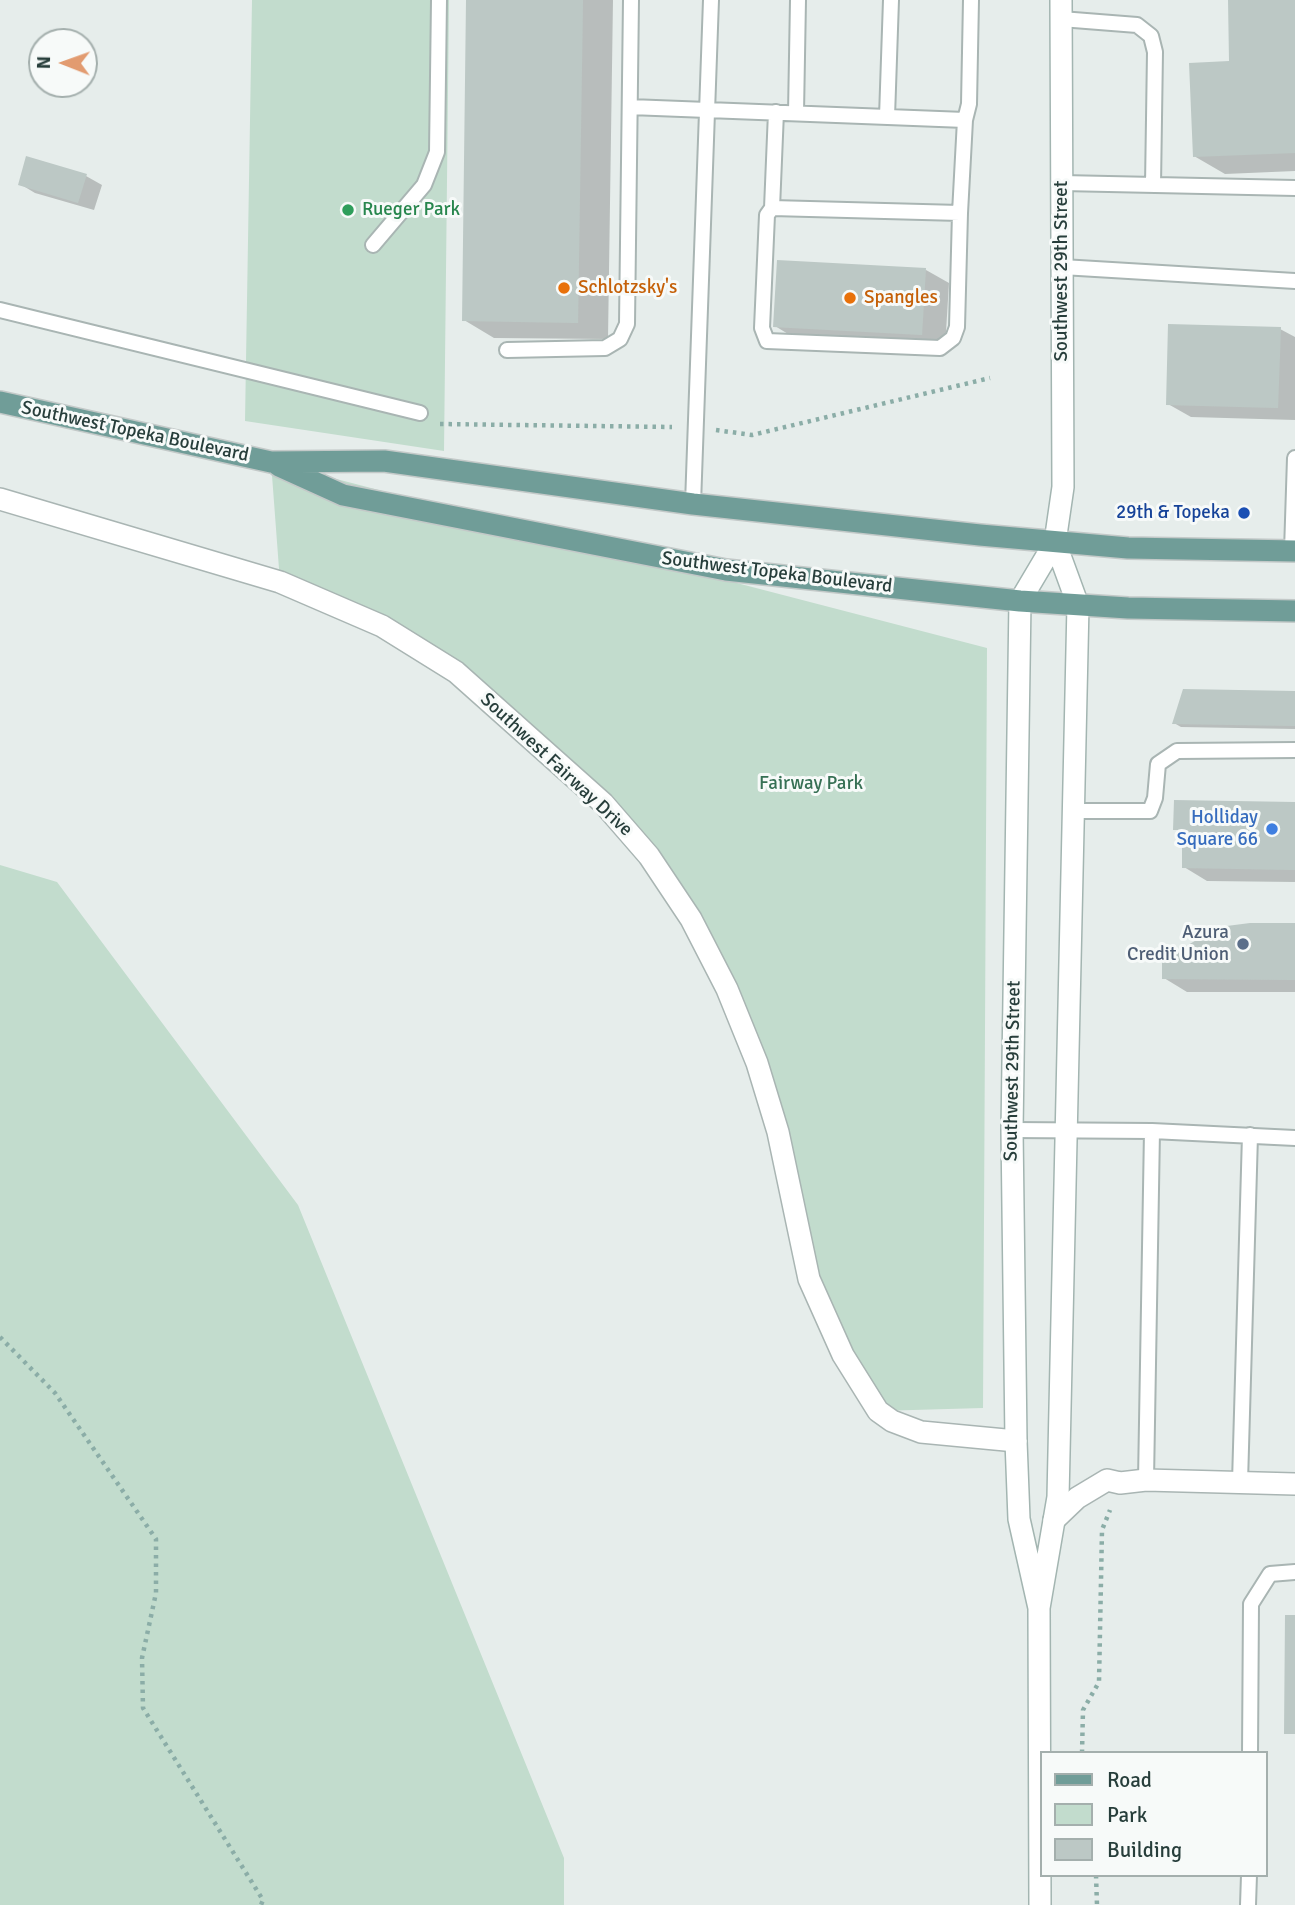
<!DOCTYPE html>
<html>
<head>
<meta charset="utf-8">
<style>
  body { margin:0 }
  #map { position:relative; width:1295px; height:1905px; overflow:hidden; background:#e6edeb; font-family:Signika,sans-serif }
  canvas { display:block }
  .legend { position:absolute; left:1040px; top:1751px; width:228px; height:126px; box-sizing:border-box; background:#f7faf9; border:2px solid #a4afad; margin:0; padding:9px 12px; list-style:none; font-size:21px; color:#273e3b }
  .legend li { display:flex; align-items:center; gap:14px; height:35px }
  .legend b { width:35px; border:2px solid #a4afad }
  .north { position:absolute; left:28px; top:28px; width:70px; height:70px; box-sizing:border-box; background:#f7faf9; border:2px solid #a4afad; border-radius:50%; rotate:271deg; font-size:19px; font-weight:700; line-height:28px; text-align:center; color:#273e3b }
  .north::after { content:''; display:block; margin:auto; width:24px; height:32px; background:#e29b70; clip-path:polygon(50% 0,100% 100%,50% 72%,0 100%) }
</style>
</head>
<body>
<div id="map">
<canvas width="1295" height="1905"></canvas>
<ul class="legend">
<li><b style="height:9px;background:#709d98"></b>Road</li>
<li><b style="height:19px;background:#c2dccd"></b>Park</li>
<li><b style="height:19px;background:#bcc8c5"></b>Building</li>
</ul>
<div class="north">N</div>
</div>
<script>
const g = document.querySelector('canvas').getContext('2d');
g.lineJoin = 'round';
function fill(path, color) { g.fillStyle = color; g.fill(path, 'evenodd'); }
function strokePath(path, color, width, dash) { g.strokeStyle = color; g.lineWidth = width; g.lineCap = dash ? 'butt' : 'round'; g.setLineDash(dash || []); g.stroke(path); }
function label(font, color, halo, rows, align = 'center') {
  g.font = font + ' Signika,sans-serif'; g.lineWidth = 6; g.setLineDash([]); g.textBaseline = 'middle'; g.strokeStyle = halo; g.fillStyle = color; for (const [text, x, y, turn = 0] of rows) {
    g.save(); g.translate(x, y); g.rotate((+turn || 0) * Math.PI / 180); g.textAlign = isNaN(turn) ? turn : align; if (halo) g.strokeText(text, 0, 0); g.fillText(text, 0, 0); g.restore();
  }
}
fill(new Path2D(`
  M 252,0 L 449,0 L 444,451 L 245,421 Z
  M 271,462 L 987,648 L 983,1408 L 878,1411 L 809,1279 L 757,1063 L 649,856 L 456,672 L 280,582 Z
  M 0,865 L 57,882 L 298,1205 L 564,1858 L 564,1905 L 0,1905 Z`), '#c2dccd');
fill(new Path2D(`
  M 468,0 L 613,0 L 608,339 L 494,338 L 464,320 Z
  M 1230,0 L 1295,0 L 1295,171 L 1225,174 L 1194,156 L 1231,63 Z
  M 86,176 L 102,185 L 94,210 L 35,193 L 20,184 Z
  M 926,270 L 949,283 L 945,348 L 798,340 L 775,326 Z
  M 1280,329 L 1295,337 L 1295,420 L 1191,417 L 1168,404 Z
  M 1295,693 L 1295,729 L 1181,727 L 1174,723 Z
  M 1295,804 L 1295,882 L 1207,881 L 1184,867 L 1184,834 L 1175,829 Z
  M 1295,925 L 1295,992 L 1187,992 L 1164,978 Z`), '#0003');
fill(new Path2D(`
  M 466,0 L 583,0 L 578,323 L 462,321 Z
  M 1228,0 L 1295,0 L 1295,153 L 1193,157 L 1189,63 L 1229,61 Z
  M 26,156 L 87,174 L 78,203 L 18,185 Z
  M 777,260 L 926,268 L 922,335 L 773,327 Z
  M 1168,324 L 1281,327 L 1278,408 L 1166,405 Z
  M 1183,689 L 1295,691 L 1295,726 L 1172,724 Z
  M 1174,800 L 1295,802 L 1295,870 L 1182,868 L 1182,830 L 1173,830 Z
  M 1250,923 L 1295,923 L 1295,980 L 1162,979 L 1162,960 L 1219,927 Z
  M 1285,1615 L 1295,1615 L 1295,1734 L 1284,1734 Z`), '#bcc8c5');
const service = new Path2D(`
  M 1061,19 L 1137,25 L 1151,36 L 1155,52 L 1153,185
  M 630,107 L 965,120
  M 776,112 L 772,208 L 960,213 L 965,120 L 969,104 L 971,0
  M 796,113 L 798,0
  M 887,117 L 891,0
  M 1062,183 L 1295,188
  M 772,208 L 767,215 L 762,328 L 767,341 L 940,348 L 953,338 L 957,327 L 960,213
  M 373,245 L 424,185 L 437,152 L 439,0
  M 1062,267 L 1295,281
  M 0,310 L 420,413
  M 507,350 L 605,348 L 620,339 L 627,324 L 631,0
  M 693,504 L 711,0
  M 1292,551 L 1295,458
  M 1074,811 L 1150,811 L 1155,798 L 1158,764 L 1177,751 L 1295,750
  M 1012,1130 L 1152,1131 L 1295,1138
  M 1146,1480 L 1152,1131
  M 1240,1482 L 1250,1135
  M 1250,1753 L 1251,1604 L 1270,1574 L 1295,1572
  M 1248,1905 L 1249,1875`);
const minor = new Path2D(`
  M 0,499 L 280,582 L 382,626 L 456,672 L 603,803 L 649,856 L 691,919 L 727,989 L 757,1063 L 778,1132 L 809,1279 L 843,1355 L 878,1411 L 892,1421 L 921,1432 L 1016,1441
  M 1054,1520 L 1077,1498 L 1107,1480 L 1120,1483 L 1146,1480 L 1295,1484`);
const secondary = new Path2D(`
  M 1039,1608 L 1019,1519 L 1016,1441 L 1012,1130 L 1020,601 L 1055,542 L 1063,487 L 1061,0
  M 1040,1905 L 1039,1608 L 1058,1497 L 1078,605 L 1055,542`);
const primary = new Path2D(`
  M 0,402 L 271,462 L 384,461 L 693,504 L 980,535 L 1128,548 L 1295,551
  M 279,466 L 343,495 L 726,570 L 1020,601 L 1128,608 L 1295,611`);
strokePath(service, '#a9b5b3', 18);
strokePath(minor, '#a9b5b3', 24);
strokePath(secondary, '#a3b5b1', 24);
strokePath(primary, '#c3c9c8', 24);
strokePath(new Path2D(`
  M 440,424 L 672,427
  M 716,430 L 752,435 L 990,378
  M 0,1337 L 55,1393 L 156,1539 L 156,1593 L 142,1658 L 143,1708 L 263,1900 L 261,1905
  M 1082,1753 L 1083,1710 L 1099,1682 L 1102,1530 L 1110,1510
  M 1096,1875 L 1097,1905`), '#8bada7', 4.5, [3.5, 5]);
strokePath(service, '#fff', 14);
strokePath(minor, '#fff', 21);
strokePath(secondary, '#fff', 21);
strokePath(primary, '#709d98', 21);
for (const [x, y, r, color] of [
  [348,210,7,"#2e9e5b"],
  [564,288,7,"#e8710a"],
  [850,298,7,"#e8710a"],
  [1244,513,7,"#1a4fb4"],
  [1272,829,7,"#3f7fe0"],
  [1243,944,7,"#5c6f8a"]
]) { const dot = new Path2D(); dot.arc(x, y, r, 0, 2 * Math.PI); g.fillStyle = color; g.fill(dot); strokePath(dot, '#f7faf9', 2.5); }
label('19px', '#27864d', '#f7faf9', [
  ["Rueger Park",362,210]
], 'left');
label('19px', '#273e3b', '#f7faf9', [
  ["Southwest 29th Street",1062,271,-90],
  ["Southwest Topeka Boulevard",135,432,12],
  ["Southwest Topeka Boulevard",777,573,7],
  ["Southwest Fairway Drive",556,765,43],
  ["Southwest 29th Street",1013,1071,-89]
]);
label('19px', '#c56008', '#f7faf9', [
  ["Schlotzsky's",578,288],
  ["Spangles",864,298]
], 'left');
label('19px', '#164399', '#f7faf9', [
  ["29th & Topeka",1230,513]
], 'right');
label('19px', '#367054', '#f7faf9', [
  ["Fairway Park",811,784]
]);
label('19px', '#366cbe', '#f7faf9', [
  ["Holliday",1258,818],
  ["Square 66",1258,840]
], 'right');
label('19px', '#4e5e75', '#f7faf9', [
  ["Azura",1229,933],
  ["Credit Union",1229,955]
], 'right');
</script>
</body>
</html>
